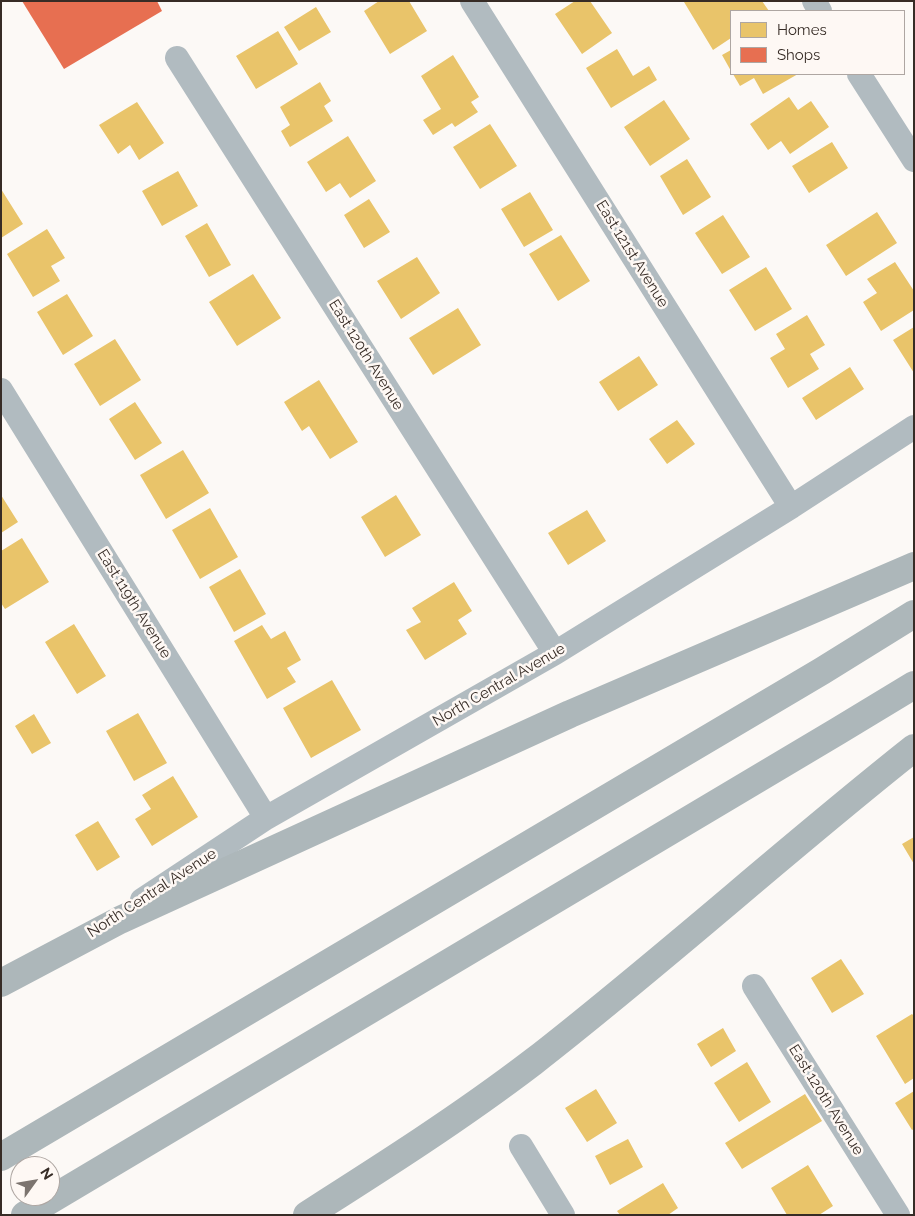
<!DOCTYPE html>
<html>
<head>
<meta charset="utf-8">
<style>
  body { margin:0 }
  #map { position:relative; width:915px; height:1216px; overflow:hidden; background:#fcf9f6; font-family:Raleway,sans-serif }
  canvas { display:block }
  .frame { position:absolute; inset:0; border:2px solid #372c26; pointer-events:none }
  .legend { position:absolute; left:730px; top:10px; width:175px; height:65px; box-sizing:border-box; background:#fef8f4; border:1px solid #aea6a2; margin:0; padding:6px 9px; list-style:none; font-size:15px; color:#372c26 }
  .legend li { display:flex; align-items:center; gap:10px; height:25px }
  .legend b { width:25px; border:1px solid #aea6a2 }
  .north { position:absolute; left:10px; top:1156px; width:50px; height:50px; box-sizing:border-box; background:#fef8f4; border:1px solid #aea6a2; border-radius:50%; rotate:58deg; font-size:14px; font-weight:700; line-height:20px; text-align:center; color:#372c26 }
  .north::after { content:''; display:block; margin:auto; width:18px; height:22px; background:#7c746f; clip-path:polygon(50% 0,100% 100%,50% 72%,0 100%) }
</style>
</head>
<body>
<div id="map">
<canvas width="915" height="1216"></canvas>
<div class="frame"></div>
<ul class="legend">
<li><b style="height:14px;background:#e9c46a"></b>Homes</li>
<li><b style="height:14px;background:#e76f51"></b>Shops</li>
</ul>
<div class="north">N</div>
</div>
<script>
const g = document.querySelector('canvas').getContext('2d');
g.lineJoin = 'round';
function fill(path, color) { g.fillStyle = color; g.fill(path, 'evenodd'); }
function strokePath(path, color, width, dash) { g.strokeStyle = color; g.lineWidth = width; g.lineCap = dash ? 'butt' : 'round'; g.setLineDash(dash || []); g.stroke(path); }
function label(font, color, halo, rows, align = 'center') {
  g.font = font + ' Raleway,sans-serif'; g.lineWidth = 5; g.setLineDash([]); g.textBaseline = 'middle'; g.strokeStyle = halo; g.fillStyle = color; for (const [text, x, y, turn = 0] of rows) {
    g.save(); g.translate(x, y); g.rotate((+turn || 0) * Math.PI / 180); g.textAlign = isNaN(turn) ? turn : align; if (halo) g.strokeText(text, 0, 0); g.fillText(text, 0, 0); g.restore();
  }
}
fill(new Path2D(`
  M 379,1 L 409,1 L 427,31 L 390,54 L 364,11 Z
  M 575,1 L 590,1 L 612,33 L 582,54 L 555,14 Z
  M 686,1 L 762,1 L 769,11 L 731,11 L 731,38 L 713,50 L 684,2 Z
  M 316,7 L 331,32 L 299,51 L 284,27 Z
  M 278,31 L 298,64 L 256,89 L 236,56 Z
  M 617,49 L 633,76 L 649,66 L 657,80 L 611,108 L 586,68 Z
  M 731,50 L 731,71 L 722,55 Z
  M 453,55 L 479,97 L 471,102 L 478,112 L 455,127 L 452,123 L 433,135 L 423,120 L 441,109 L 421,76 Z
  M 733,74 L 798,74 L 763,94 L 754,78 L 740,86 Z
  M 320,82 L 331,101 L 324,106 L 333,121 L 290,147 L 281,131 L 290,125 L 280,107 Z
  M 789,97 L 798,110 L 811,101 L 829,127 L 790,154 L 781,141 L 768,150 L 750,124 Z
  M 664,100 L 690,139 L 650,166 L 624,127 Z
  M 137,102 L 164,143 L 139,160 L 130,145 L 118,154 L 99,125 Z
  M 490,124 L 517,166 L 480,189 L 453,147 Z
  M 348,136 L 376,181 L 350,198 L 340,183 L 326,192 L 307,162 Z
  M 832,142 L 848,168 L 809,193 L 792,166 Z
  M 687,159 L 711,197 L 683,215 L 660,176 Z
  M 178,171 L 198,206 L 162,226 L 142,191 Z
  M 1,189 L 23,224 L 1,238 Z
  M 530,192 L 553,230 L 524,247 L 501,209 Z
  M 369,199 L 390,232 L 364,248 L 344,215 Z
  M 877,212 L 897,243 L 846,276 L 826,245 Z
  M 723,215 L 750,257 L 722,274 L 695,233 Z
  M 207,223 L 231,265 L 209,277 L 185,236 Z
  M 47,229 L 65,258 L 51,266 L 60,281 L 33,297 L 7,254 Z
  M 561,235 L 590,281 L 558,301 L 529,254 Z
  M 417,257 L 440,293 L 401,319 L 377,281 Z
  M 895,262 L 914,291 L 914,310 L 881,331 L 863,302 L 877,293 L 867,279 Z
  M 766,267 L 792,309 L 755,331 L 729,290 Z
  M 253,274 L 281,318 L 237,346 L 209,302 Z
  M 67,294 L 93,336 L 63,355 L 37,312 Z
  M 458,308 L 481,345 L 433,375 L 409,338 Z
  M 807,315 L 825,345 L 810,354 L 819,369 L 788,388 L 770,358 L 785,349 L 776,334 Z
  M 914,327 L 914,373 L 893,340 Z
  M 115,339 L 141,380 L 100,406 L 74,364 Z
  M 639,356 L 658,385 L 618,411 L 599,382 Z
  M 850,367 L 864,389 L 816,420 L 802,398 Z
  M 319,380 L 358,442 L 330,459 L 309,426 L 302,431 L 284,402 Z
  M 135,402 L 162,443 L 135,460 L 109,419 Z
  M 677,420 L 695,444 L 667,464 L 649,439 Z
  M 183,450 L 209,493 L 166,519 L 140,475 Z
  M 1,495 L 18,522 L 1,533 Z
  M 396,495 L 421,535 L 385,557 L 361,517 Z
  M 210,508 L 238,557 L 200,579 L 172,530 Z
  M 587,510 L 606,541 L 568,565 L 548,533 Z
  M 22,538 L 49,582 L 5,609 L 1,603 L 1,551 Z
  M 240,569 L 266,614 L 234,632 L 209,587 Z
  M 454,582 L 472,611 L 458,620 L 467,634 L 425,660 L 406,630 L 421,622 L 412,608 Z
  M 74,624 L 106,676 L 77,694 L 45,642 Z
  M 262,625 L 271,639 L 285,631 L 301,660 L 287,668 L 296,682 L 267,699 L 234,641 Z
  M 332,680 L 361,730 L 311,758 L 283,708 Z
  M 138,713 L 167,763 L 134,781 L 106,731 Z
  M 34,714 L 51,743 L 32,754 L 15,726 Z
  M 173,776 L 198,817 L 152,846 L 135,819 L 151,809 L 142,795 Z
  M 98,821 L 120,857 L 97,871 L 75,835 Z
  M 914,837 L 914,864 L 902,844 Z
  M 841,959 L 864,994 L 832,1013 L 811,978 Z
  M 912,1014 L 914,1016 L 914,1078 L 905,1084 L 876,1036 Z
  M 723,1028 L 736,1051 L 711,1067 L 697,1044 Z
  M 747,1062 L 771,1102 L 739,1122 L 714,1083 Z
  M 596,1089 L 617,1123 L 587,1142 L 565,1108 Z
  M 914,1091 L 914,1129 L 912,1130 L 895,1103 Z
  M 805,1094 L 822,1121 L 742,1169 L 725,1143 Z
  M 628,1139 L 643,1167 L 610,1185 L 595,1156 Z
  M 808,1165 L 833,1206 L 819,1215 L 787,1215 L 771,1188 Z
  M 663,1183 L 678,1208 L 668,1215 L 620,1215 L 617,1211 Z`), '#e9c46a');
fill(new Path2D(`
  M 22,1 L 157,1 L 162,11 L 64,69 Z`), '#e76f51');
strokePath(new Path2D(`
  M 472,1 L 791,507
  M 814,1 L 820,11
  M 177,58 L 555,653
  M 859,74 L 914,160
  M 1,390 L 266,818
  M 142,900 L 266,818 L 555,653 L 791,507 L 914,427
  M 754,986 L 898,1215
  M 521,1146 L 563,1215`), '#b1bbc0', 24);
strokePath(new Path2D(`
  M 1,983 L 120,920 L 570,714 L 914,566
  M 1,1157 L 822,671 L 914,614
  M 25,1215 L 838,731 L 914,685
  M 307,1215 C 384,1166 461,1117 533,1062 C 663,961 785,850 914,748`), '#adb7ba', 28);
label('15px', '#372c26', '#fef8f4', [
  ["East 121st Avenue",632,254,58],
  ["East 120th Avenue",366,355,58],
  ["East 119th Avenue",134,604,58],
  ["North Central Avenue",499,685,-30],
  ["North Central Avenue",152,893,-33],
  ["East 120th Avenue",826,1100,58]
]);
</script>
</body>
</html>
